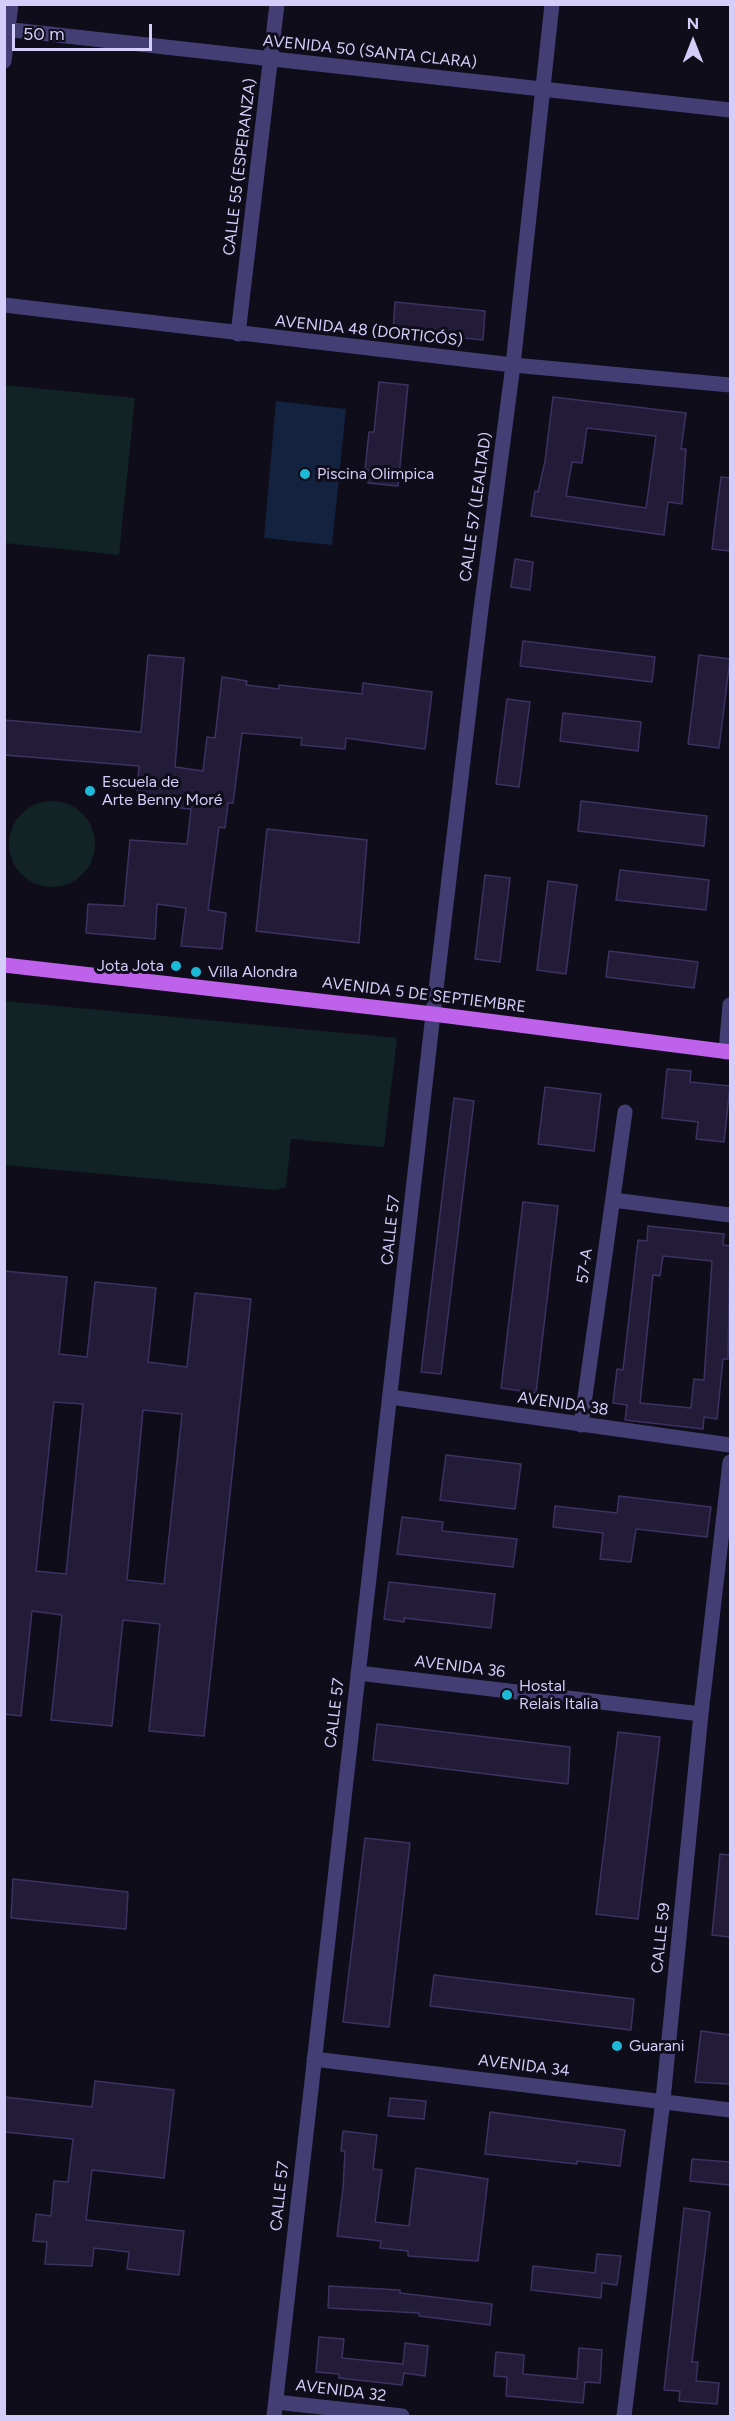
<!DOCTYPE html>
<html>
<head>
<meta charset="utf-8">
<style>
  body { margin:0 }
  #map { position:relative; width:735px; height:2421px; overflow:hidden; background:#100d1b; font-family:Figtree,sans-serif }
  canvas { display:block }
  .frame { position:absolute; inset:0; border:6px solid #d4cdf9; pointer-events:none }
  .north { position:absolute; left:663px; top:12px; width:60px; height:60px; -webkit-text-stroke:4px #100d1b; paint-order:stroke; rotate:0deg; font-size:16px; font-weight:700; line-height:24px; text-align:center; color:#d4cdf9 }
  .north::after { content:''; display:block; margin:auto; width:21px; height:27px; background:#d4cdf9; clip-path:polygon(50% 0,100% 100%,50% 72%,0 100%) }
  .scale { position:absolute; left:12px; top:24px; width:140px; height:27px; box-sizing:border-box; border:3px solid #d4cdf9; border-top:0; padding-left:8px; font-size:18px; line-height:21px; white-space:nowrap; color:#d4cdf9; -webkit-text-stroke:4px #100d1b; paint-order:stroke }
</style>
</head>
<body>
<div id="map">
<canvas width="735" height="2421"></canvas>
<div class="frame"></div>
<div class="north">N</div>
<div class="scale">50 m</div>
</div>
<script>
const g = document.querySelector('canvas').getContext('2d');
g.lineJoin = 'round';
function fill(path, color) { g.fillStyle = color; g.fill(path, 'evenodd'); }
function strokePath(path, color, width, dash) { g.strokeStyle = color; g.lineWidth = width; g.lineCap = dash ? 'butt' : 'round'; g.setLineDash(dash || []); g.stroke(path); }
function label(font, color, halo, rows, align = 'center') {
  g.font = font + ' Figtree,sans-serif'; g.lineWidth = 6; g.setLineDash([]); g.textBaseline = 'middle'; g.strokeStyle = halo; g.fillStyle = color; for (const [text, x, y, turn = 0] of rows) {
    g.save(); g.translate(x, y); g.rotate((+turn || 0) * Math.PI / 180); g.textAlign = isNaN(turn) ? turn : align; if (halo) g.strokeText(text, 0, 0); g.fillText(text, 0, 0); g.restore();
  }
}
fill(new Path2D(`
  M 4,385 L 135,398 L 119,555 L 5,543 Z
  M9 844a43 43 0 1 1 86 0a43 43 0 1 1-86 0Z
  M 4,1001 L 397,1038 L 384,1147 L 291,1139 L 286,1187 L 275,1190 L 5,1165 Z`), '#112324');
fill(new Path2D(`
  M 276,401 L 346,409 L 332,545 L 264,538 Z`), '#13223e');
const building = new Path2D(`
  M 395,302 L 485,311 L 483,340 L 393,331 Z
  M 379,382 L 408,385 L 398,486 L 368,483 L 369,470 L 365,469 L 369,432 L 374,432 Z
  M 553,397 L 686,413 L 681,449 L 686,449 L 682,504 L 668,502 L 664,535 L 531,516 L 535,491 L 538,492 L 545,461 ZM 587,428 L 656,436 L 646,508 L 566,496 L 572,462 L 582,463 Z
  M 721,477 L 730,478 L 730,551 L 712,549 Z
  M 515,559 L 533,562 L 530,590 L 511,587 Z
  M 523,641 L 655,657 L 652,682 L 520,666 Z
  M 148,655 L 184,658 L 175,767 L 203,771 L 207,737 L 215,738 L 222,677 L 247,681 L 246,685 L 279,689 L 279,685 L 362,694 L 363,683 L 432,692 L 425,749 L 346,738 L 345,749 L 301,745 L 302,738 L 242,733 L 233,803 L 228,803 L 225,828 L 219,827 L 208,910 L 226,913 L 222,949 L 181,946 L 186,908 L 157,904 L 155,939 L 86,933 L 88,904 L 124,906 L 130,840 L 187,844 L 191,809 L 136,804 L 139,766 L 4,755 L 4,720 L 141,732 Z
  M 699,655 L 730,659 L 719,748 L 688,744 Z
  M 507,699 L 530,702 L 519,787 L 496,784 Z
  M 563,713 L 641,722 L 638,751 L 560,741 Z
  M 581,801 L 707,816 L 704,846 L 578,831 Z
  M 267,829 L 367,840 L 359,943 L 256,931 Z
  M 620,870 L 709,880 L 706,910 L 616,900 Z
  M 485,875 L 510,878 L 500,962 L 475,959 Z
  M 548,881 L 577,885 L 566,974 L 537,970 Z
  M 609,951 L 698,962 L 694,988 L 606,977 Z
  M 667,1069 L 691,1071 L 690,1082 L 730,1086 L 724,1142 L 696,1139 L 698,1122 L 662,1118 Z
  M 545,1087 L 601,1094 L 594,1151 L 538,1144 Z
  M 454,1098 L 474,1101 L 441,1374 L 421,1372 Z
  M 523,1202 L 558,1206 L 536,1393 L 501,1388 Z
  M 648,1226 L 724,1234 L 723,1245 L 730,1246 L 728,1359 L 723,1359 L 717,1419 L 704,1417 L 703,1429 L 625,1420 L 627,1405 L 613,1403 L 617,1369 L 623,1370 L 638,1240 L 647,1241 ZM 663,1256 L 712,1261 L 704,1380 L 694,1379 L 691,1408 L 640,1403 L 653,1275 L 660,1276 Z
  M 4,1271 L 67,1277 L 59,1354 L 87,1357 L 95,1282 L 156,1288 L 148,1362 L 187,1367 L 195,1293 L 251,1299 L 204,1736 L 149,1731 L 160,1624 L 123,1620 L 112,1726 L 51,1720 L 62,1615 L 32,1611 L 21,1716 L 4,1714 ZM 54,1402 L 83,1404 L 66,1574 L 36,1571 ZM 143,1410 L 182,1414 L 164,1584 L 127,1580 Z
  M 446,1455 L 521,1464 L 515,1509 L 440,1500 Z
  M 619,1496 L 711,1507 L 707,1537 L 636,1529 L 631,1562 L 600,1559 L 603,1533 L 553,1527 L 555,1506 L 617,1513 Z
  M 402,1517 L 443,1522 L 442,1531 L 517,1539 L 513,1567 L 397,1554 Z
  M 389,1582 L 495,1594 L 491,1628 L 404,1618 L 404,1622 L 384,1619 Z
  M 377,1724 L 570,1747 L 568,1784 L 373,1760 Z
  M 618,1732 L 660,1737 L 638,1919 L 596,1914 Z
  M 365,1838 L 410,1843 L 389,2027 L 343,2022 Z
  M 720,1854 L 730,1855 L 730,1937 L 712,1935 Z
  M 13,1879 L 128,1892 L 126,1929 L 11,1918 Z
  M 434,1975 L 634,1999 L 631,2030 L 430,2006 Z
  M 701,2031 L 730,2035 L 730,2084 L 695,2082 Z
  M 95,2081 L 174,2090 L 164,2178 L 92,2170 L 86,2220 L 184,2231 L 179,2275 L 127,2269 L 129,2252 L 94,2248 L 92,2266 L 45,2264 L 47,2242 L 33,2241 L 36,2214 L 51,2216 L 54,2181 L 68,2182 L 73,2139 L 4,2132 L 4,2097 L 92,2107 Z
  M 390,2098 L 426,2101 L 424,2119 L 388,2116 Z
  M 490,2112 L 625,2130 L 620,2166 L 577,2161 L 577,2164 L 485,2154 Z
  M 343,2131 L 377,2135 L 373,2169 L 382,2170 L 375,2222 L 409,2226 L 416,2168 L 488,2179 L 478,2261 L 408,2256 L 408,2251 L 380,2248 L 381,2241 L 337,2236 L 343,2189 L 345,2151 L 341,2151 Z
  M 692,2159 L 730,2162 L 730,2185 L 690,2181 Z
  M 684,2208 L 710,2212 L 692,2362 L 698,2362 L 696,2381 L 719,2383 L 717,2404 L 679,2401 L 680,2391 L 664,2390 Z
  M 597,2254 L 621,2256 L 617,2285 L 602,2283 L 601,2298 L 531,2290 L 533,2266 L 595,2273 Z
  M 329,2286 L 400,2290 L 400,2293 L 492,2304 L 490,2325 L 419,2316 L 419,2313 L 328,2308 Z
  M 319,2337 L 344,2339 L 342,2358 L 403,2364 L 405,2343 L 428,2346 L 425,2376 L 404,2373 L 402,2385 L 339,2378 L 339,2374 L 316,2372 Z
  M 579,2348 L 602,2350 L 600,2383 L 585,2382 L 583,2403 L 506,2396 L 507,2377 L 494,2376 L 496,2352 L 524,2355 L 523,2374 L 577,2379 Z`);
fill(building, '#231c39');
strokePath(building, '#3d3162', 1.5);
strokePath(new Path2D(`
  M 4,29 L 730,110
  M 4,61 L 11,4
  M 4,305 L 513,365 L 730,385
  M 238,334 L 277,4
  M 433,1014 L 480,617 L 513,365 L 552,4
  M 726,1052 L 730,1005
  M 613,1200 L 730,1215
  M 390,1397 L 730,1445
  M 581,1425 L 625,1112
  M 358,1673 L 701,1714
  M 314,2059 L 730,2110
  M 276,2402 L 402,2416
  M 624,2416 L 663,2100 L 701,1714 L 730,1462`), '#433e74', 15);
strokePath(new Path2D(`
  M 274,2416 L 433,1014`), '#433e74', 15);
strokePath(new Path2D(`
  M 4,965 L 433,1014 L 730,1052`), '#bf62eb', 15);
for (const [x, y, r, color] of [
  [305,474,6,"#1cbad6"],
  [90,791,6,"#1cbad6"],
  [176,966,6,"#1cbad6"],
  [196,972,6,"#1cbad6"],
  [507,1695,6,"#1cbad6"],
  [617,2046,6,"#1cbad6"]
]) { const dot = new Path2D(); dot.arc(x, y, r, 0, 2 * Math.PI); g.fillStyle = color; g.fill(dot); strokePath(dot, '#100d1b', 2); }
label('16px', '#d4cdf9', '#100d1b', [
  ["AVENIDA 50 (SANTA CLARA)",370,52,6],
  ["CALLE 55 (ESPERANZA)",240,167,-83],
  ["AVENIDA 48 (DORTICÓS)",369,331,6],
  ["CALLE 57 (LEALTAD)",476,507,-82],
  ["AVENIDA 5 DE SEPTIEMBRE",424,995,7],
  ["CALLE 57",391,1230,-84],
  ["57-A",585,1266,-82],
  ["AVENIDA 38",563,1404,8],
  ["AVENIDA 36",460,1667,7],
  ["CALLE 57",335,1713,-83],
  ["CALLE 59",661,1938,-84],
  ["AVENIDA 34",524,2066,7],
  ["CALLE 57",280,2196,-84],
  ["AVENIDA 32",341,2391,7]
]);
label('16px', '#d4cdf9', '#100d1b', [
  ["Piscina Olimpica",317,474],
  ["Escuela de",102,782],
  ["Arte Benny Moré",102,800],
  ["Jota Jota",164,966,"right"],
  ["Villa Alondra",208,972],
  ["Hostal",519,1686],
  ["Relais Italia",519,1704],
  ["Guarani",629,2046]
], 'left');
</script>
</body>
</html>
